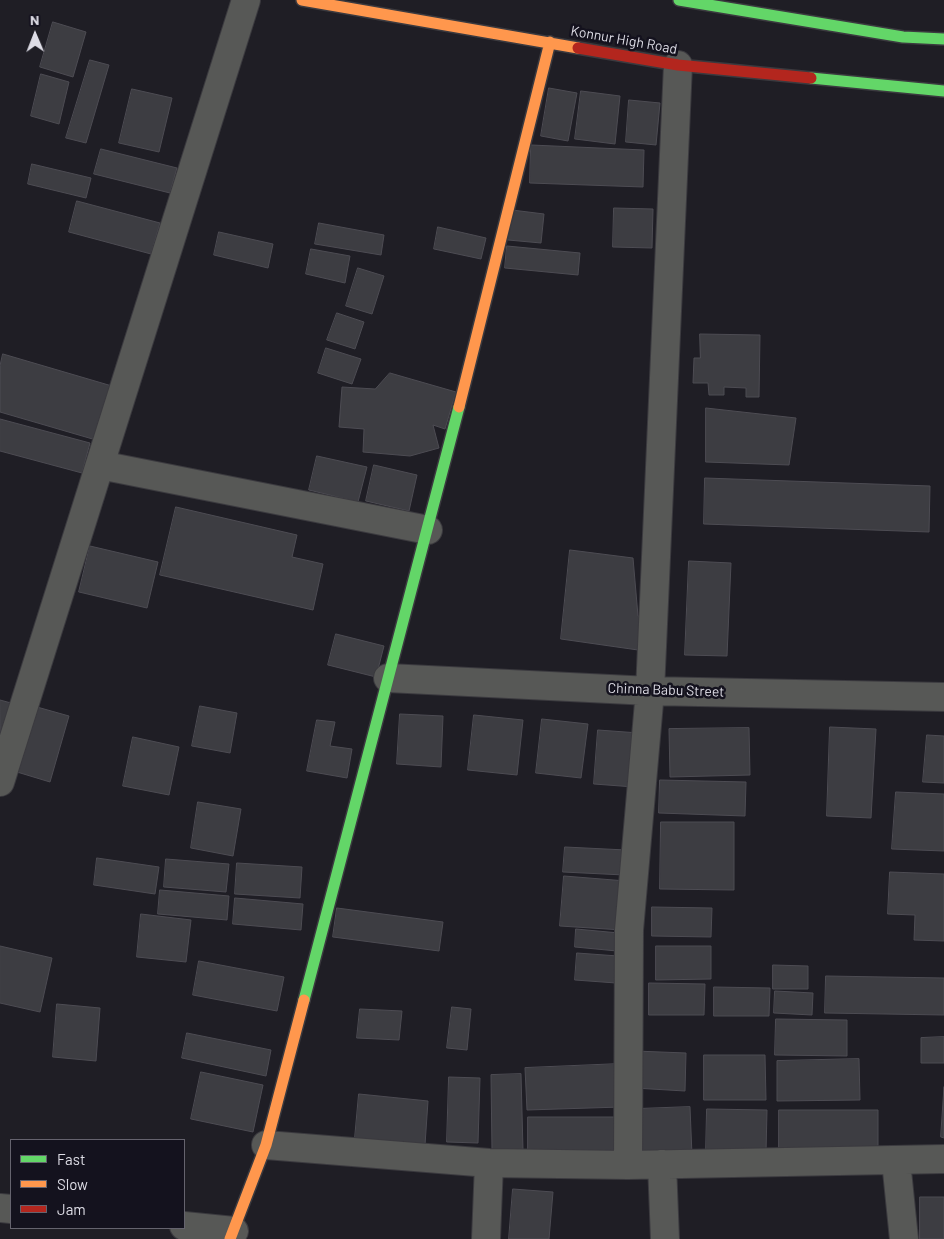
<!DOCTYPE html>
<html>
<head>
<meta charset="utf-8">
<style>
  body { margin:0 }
  #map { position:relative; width:944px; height:1239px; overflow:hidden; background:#1f1e25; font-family:Barlow,sans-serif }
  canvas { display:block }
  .legend { position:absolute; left:10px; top:1139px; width:175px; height:90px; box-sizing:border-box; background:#14121e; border:1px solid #65636e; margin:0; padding:6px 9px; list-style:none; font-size:15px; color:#dedde6 }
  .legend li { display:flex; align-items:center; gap:10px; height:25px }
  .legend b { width:25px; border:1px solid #65636e }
  .north { position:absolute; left:10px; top:10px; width:50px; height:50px; -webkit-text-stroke:4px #14121e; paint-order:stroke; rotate:359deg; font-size:14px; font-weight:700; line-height:20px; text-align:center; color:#dedde6 }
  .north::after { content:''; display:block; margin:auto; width:18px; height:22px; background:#dedde6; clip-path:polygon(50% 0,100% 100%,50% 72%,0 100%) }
</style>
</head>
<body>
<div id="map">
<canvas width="944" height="1239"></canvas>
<ul class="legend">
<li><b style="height:6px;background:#63d668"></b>Fast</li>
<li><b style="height:6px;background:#ff974d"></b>Slow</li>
<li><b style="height:6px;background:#b3261e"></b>Jam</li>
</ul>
<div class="north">N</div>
</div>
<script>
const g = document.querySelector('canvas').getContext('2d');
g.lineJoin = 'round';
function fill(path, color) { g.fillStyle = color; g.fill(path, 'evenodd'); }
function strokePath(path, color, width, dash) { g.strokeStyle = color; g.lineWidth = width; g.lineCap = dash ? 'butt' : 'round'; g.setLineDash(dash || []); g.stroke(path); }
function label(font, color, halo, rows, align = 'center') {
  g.font = font + ' Barlow,sans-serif'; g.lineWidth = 5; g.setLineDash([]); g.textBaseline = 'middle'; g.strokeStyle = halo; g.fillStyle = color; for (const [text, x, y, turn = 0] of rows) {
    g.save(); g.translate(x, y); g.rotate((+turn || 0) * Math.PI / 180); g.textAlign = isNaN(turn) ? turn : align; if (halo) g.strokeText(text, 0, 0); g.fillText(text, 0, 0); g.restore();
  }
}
const building = new Path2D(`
  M 53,22 L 86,32 L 73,77 L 40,67 Z
  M 90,60 L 109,65 L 86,143 L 66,138 Z
  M 41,74 L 69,82 L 59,124 L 31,116 Z
  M 549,88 L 577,93 L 568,141 L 541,136 Z
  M 132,89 L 172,98 L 159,152 L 119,143 Z
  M 581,91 L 620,96 L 615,144 L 575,139 Z
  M 629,100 L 660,103 L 656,145 L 626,142 Z
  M 531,145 L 644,150 L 643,187 L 530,183 Z
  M 101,149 L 177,168 L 170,193 L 94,174 Z
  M 32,164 L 91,178 L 86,198 L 28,184 Z
  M 77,201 L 160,223 L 151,254 L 69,232 Z
  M 614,208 L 653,209 L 652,248 L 613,247 Z
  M 512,210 L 544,214 L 541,243 L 508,240 Z
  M 319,223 L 384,235 L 381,255 L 315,244 Z
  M 438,227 L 486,238 L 481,259 L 434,249 Z
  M 219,232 L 273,244 L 268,268 L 214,255 Z
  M 507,246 L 580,253 L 578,275 L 505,268 Z
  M 311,249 L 350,256 L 345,283 L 306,274 Z
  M 358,268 L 384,276 L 372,314 L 346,306 Z
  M 337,313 L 364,322 L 355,349 L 327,340 Z
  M 700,334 L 760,335 L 759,397 L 746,397 L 746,388 L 724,387 L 724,395 L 709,395 L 708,383 L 693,383 L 694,358 L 700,358 Z
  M 326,348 L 361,359 L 352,384 L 318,373 Z
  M 3,354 L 112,386 L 96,440 L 0,412 L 0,366 Z
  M 390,373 L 456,392 L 445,429 L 433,425 L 439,448 L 410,456 L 363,452 L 364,429 L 339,427 L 342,387 L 375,389 Z
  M 706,408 L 796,418 L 789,465 L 706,462 Z
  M 0,419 L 90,443 L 82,473 L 0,451 Z
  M 317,456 L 367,467 L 358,502 L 309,490 Z
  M 374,465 L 417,475 L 409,511 L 366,501 Z
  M 705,478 L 930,486 L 929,532 L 704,524 Z
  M 176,507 L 297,535 L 292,557 L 323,564 L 313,610 L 160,575 Z
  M 90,546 L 158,562 L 147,608 L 79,592 Z
  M 570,550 L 633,558 L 638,616 L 648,619 L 645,651 L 561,639 Z
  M 689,561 L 731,563 L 727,656 L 685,655 Z
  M 336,634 L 384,646 L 376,677 L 328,665 Z
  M 0,700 L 11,703 L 0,739 Z
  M 200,706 L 237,713 L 230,753 L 192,746 Z
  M 37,707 L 69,716 L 50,782 L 17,772 Z
  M 400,714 L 443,716 L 441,767 L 397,764 Z
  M 474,715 L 523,720 L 517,775 L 468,770 Z
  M 542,719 L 588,724 L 581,778 L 536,773 Z
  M 317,720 L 335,722 L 330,746 L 352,749 L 347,778 L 307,771 Z
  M 830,727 L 876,729 L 871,818 L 827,816 Z
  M 749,728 L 750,775 L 670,777 L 669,729 Z
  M 598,730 L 639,733 L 634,787 L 594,784 Z
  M 927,735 L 944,736 L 944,783 L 923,782 Z
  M 133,737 L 179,747 L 169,795 L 123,786 Z
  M 660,780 L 746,782 L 745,816 L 659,813 Z
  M 896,792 L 944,794 L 944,851 L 892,849 Z
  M 198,802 L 241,809 L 233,856 L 191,848 Z
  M 661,822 L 734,822 L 734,890 L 660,889 Z
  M 565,847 L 626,850 L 624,875 L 563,872 Z
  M 97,858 L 159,867 L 155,894 L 94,885 Z
  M 166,859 L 229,864 L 226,892 L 164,887 Z
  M 237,863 L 302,867 L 300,898 L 235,894 Z
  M 890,872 L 944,874 L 944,941 L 914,940 L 915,915 L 888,914 Z
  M 564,876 L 626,881 L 622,930 L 560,926 Z
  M 160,890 L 229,896 L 227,920 L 158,914 Z
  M 235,898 L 303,904 L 301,930 L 233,924 Z
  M 652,907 L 712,908 L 711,937 L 652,936 Z
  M 337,908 L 443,922 L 439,951 L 333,937 Z
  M 141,914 L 191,920 L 186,962 L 137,957 Z
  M 576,929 L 619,933 L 617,951 L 575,947 Z
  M 0,946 L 52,958 L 40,1012 L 0,1003 Z
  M 656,946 L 711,946 L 711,979 L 656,980 Z
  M 577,953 L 618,956 L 616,983 L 575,980 Z
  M 199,961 L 284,977 L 277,1011 L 193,995 Z
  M 773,965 L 808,966 L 808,989 L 773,989 Z
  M 826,976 L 944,978 L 944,1015 L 825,1013 Z
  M 649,983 L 705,984 L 704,1015 L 649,1015 Z
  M 714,987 L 770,988 L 769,1016 L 714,1016 Z
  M 775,991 L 813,993 L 812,1015 L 774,1013 Z
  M 57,1004 L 100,1008 L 96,1061 L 53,1057 Z
  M 452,1007 L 471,1009 L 467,1050 L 447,1048 Z
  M 360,1009 L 402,1011 L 399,1040 L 357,1038 Z
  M 776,1019 L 847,1020 L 847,1056 L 775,1055 Z
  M 187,1033 L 271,1050 L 266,1076 L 182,1058 Z
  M 944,1037 L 944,1063 L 921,1063 L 921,1038 Z
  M 635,1051 L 686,1053 L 685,1091 L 634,1088 Z
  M 704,1055 L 765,1055 L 766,1100 L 704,1100 Z
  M 859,1059 L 860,1100 L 777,1101 L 777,1061 Z
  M 619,1064 L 621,1107 L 527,1110 L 525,1068 Z
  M 201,1072 L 263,1085 L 253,1132 L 191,1119 Z
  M 521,1074 L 523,1150 L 492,1151 L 491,1075 Z
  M 449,1077 L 480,1078 L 478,1143 L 447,1142 Z
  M 944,1087 L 944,1138 L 941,1137 Z
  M 359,1094 L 428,1101 L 425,1145 L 355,1138 Z
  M 690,1107 L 692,1155 L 639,1157 L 637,1109 Z
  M 707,1109 L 767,1110 L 766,1153 L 706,1152 Z
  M 779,1110 L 878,1110 L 878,1152 L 779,1152 Z
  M 528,1117 L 620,1117 L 620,1151 L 528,1152 Z
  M 513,1189 L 553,1192 L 549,1239 L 509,1239 Z
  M 920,1197 L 944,1197 L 944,1239 L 920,1239 Z`);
fill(building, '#3d3d42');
strokePath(building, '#4d4c53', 1);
const street = new Path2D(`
  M 100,465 L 428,530
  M 388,678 L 650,691 L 944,697
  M 0,782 L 246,0
  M 266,1145 L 489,1163 L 628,1165 L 944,1159
  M 896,1161 L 904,1239
  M 662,1164 L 665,1239
  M 628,1165 L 629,930 L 650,691 L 678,65
  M 0,1208 L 11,1209
  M 184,1226 L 234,1231
  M 486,1239 L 489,1163`);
const fast = new Path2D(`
  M 679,0 L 903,37 L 944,39
  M 811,78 L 944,91
  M 304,1000 L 459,407`);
const slow = new Path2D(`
  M 302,0 L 578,48
  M 459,407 L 550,42
  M 230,1239 L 266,1145 L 304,1000`);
const jam = new Path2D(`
  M 578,48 L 678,65 L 811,78`);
strokePath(street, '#3b3a3f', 30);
strokePath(fast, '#3b3a3f', 14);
strokePath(slow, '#3b3a3f', 14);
strokePath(jam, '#3b3a3f', 14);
strokePath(street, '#575856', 28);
strokePath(fast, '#63d668', 11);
strokePath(slow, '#ff974d', 11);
strokePath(jam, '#b3261e', 11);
label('14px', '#dedde6', '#14121e', [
  ["Konnur High Road",624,40,10],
  ["Chinna Babu Street",666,690,2]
]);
</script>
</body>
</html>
